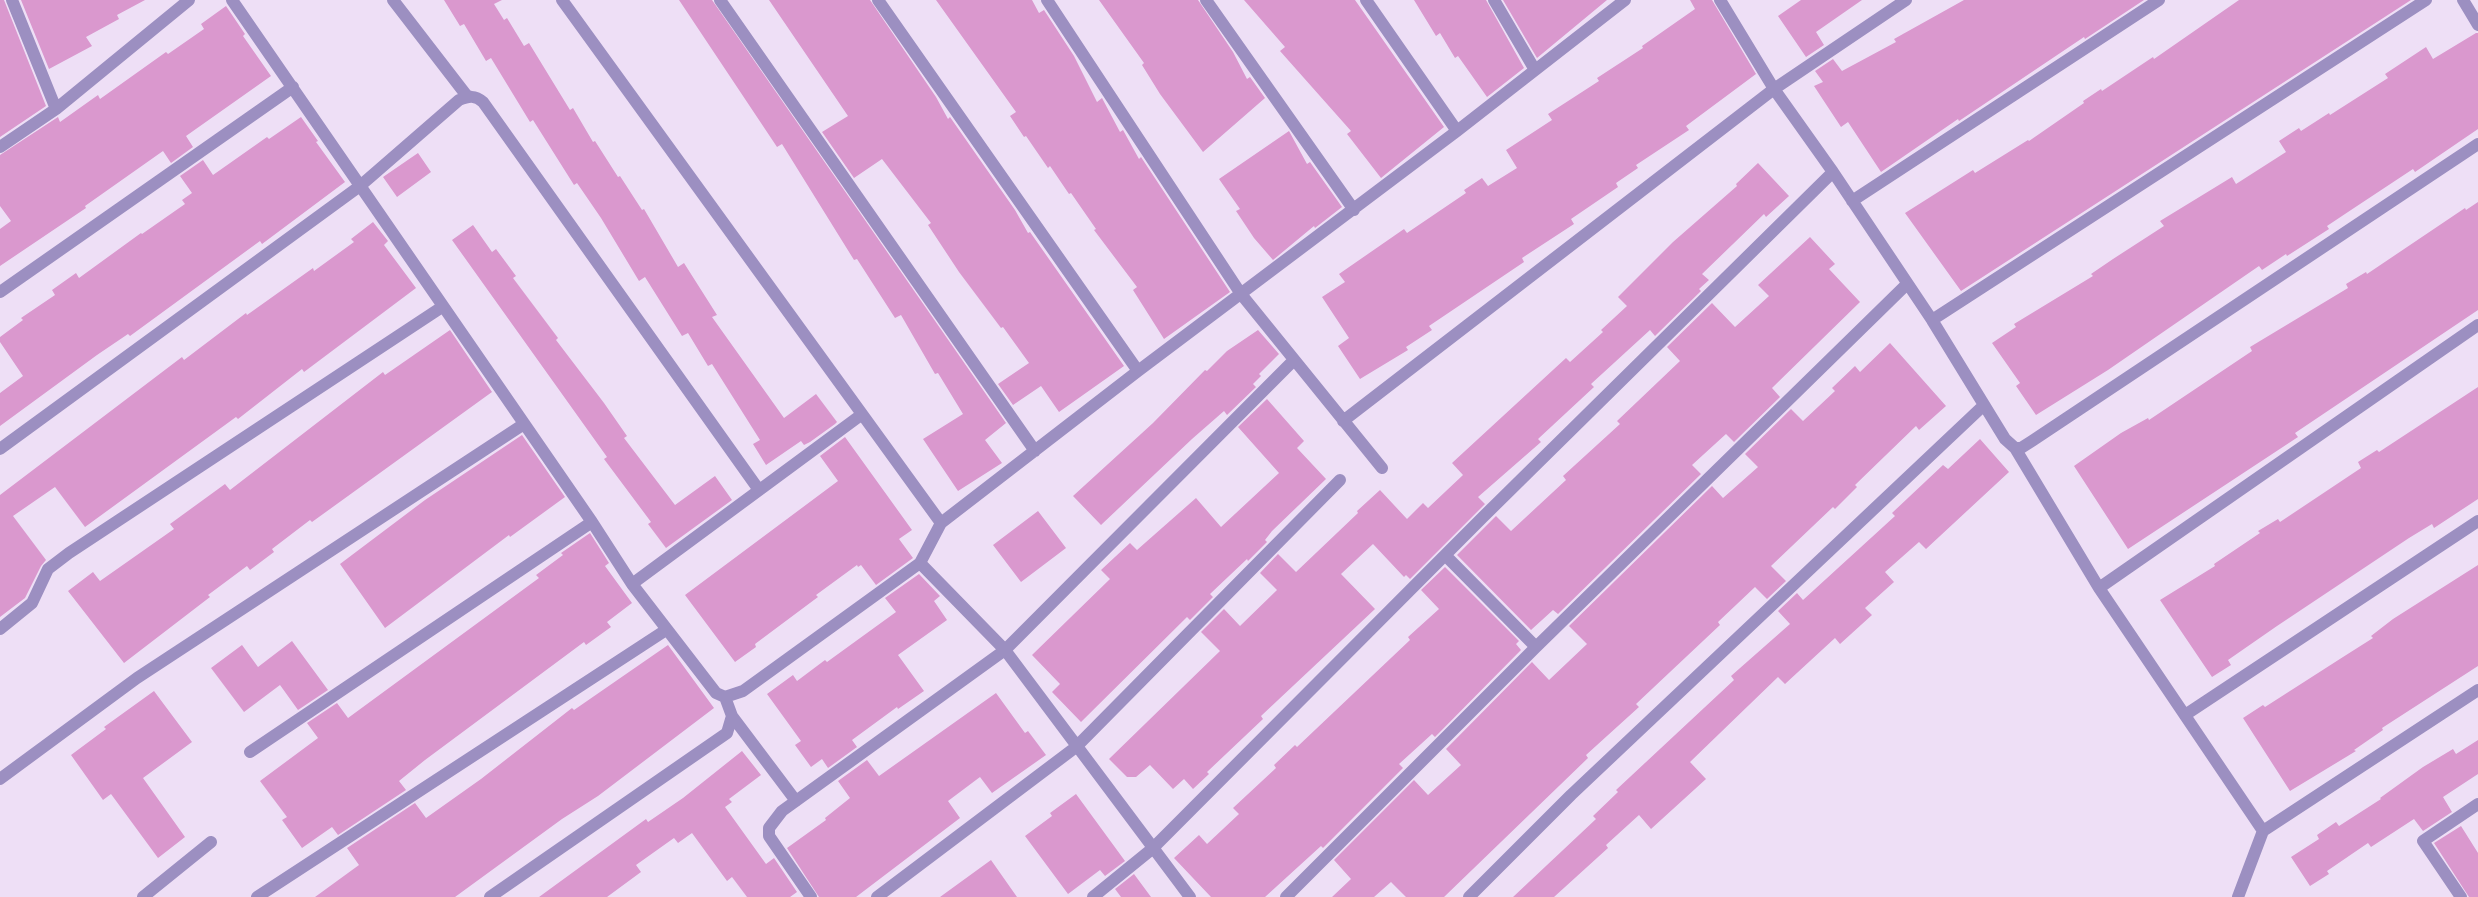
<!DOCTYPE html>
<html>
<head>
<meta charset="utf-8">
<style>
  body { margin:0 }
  canvas { display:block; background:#eedff6 }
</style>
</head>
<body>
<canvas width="2478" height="897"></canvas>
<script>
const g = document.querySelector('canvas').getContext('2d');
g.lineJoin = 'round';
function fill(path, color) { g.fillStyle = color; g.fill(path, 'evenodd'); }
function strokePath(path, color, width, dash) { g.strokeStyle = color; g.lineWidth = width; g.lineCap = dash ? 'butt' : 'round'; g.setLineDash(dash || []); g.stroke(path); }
fill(new Path2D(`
  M 0,0 L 4,0 L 46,106 L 0,137 Z
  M 21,0 L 145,0 L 117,15 L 119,19 L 86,37 L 92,46 L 49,69 Z
  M 444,0 L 502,0 L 494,4 L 504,20 L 507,18 L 524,46 L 529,43 L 570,110 L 573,108 L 593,142 L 595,141 L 618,177 L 620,176 L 642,210 L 644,209 L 678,267 L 684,263 L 717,315 L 712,317 L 784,418 L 816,394 L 837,422 L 835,424 L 810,442 L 804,445 L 801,441 L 766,465 L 753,444 L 760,440 L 712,364 L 708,366 L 688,333 L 682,336 L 645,277 L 639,281 L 601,218 L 577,183 L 574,185 L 533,120 L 530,122 L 491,58 L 486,61 L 464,24 L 460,26 Z
  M 679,0 L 712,0 L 1006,423 L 985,440 L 1002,463 L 958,491 L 923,439 L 963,414 L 938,373 L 935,374 L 901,315 L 895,318 L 857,259 L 854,260 L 782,144 L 777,147 Z
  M 769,0 L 870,0 L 936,97 L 948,119 L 950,117 L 1015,210 L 1028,233 L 1030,232 L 1124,366 L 1059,412 L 1041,386 L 1013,405 L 998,384 L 1029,363 L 1003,327 L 1001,328 L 959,272 L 928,225 L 931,223 L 882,159 L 854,178 L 822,132 L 848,116 Z
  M 936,0 L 1032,0 L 1039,13 L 1044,10 L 1074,56 L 1097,102 L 1102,98 L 1120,132 L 1123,130 L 1139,159 L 1141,157 L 1230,292 L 1164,339 L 1133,290 L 1137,287 L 1094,230 L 1096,229 L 1071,193 L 1069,194 L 1050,166 L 1048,168 L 1026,136 L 1024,137 L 1010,116 L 1016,112 Z
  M 1099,0 L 1198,0 L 1233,52 L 1247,79 L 1250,77 L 1265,98 L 1203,152 L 1160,94 L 1142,65 L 1144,63 Z
  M 1244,0 L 1355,0 L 1444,127 L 1381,178 L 1347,134 L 1351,131 L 1280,51 L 1285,47 Z
  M 1414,0 L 1486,0 L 1524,68 L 1487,97 L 1458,56 L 1455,58 L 1440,33 L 1436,36 Z
  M 1503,0 L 1607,0 L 1537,58 Z
  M 1690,0 L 1712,0 L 1756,74 L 1686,126 L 1689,130 L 1636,165 L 1638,168 L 1616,183 L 1618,187 L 1571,219 L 1574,224 L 1522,258 L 1524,262 L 1429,326 L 1432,330 L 1406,347 L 1408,350 L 1360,379 L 1338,346 L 1349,338 L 1322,297 L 1345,282 L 1339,274 L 1404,229 L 1407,233 L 1466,193 L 1464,190 L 1482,178 L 1488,186 L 1517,168 L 1506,150 L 1552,120 L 1548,114 L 1599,81 L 1597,78 L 1643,48 L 1642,46 L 1695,9 Z
  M 1801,0 L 1862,0 L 1816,32 L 1824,45 L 1806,57 L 1778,16 Z
  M 1964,0 L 2144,0 L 2085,39 L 2084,37 L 1959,121 L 1958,119 L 1881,172 L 1848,122 L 1841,127 L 1814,86 L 1823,82 L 1815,71 L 1833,59 L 1842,71 L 1896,42 L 1894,39 Z
  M 2239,0 L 2411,0 L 1961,291 L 1905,213 L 1973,170 L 1975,173 L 2028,140 L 2029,141 L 2084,103 L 2083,101 L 2101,89 L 2102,91 L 2153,57 L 2154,59 Z
  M 226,6 L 245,34 L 243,36 L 271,76 L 186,136 L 193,147 L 171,163 L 163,151 L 85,206 L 86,208 L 0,266 L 0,229 L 11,221 L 0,206 L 0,155 L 58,117 L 60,122 L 98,95 L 100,99 L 166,52 L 168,54 L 204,29 L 201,24 Z
  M 2476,33 L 2478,33 L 2478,129 L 2415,172 L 2413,169 L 2351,210 L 2327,226 L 2329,229 L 2287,256 L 2286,254 L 2262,270 L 2259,266 L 2108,370 L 2036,415 L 2016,386 L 2020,383 L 1992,343 L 2016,327 L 2014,324 L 2093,276 L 2091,274 L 2113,259 L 2164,226 L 2160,221 L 2232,177 L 2236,184 L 2286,152 L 2279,141 L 2299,128 L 2301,131 L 2329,113 L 2330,115 L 2388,78 L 2385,74 L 2426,47 L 2433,59 Z
  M 301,117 L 318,141 L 316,142 L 345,182 L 262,244 L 260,241 L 130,336 L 128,334 L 97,355 L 0,426 L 0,393 L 23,376 L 0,342 L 0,337 L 23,320 L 21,318 L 55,295 L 52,290 L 76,273 L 79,278 L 141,233 L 142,234 L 185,204 L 182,200 L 192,193 L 180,176 L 203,160 L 213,175 L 267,137 L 269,139 Z
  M 1289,131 L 1307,164 L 1310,162 L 1342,207 L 1315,228 L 1314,226 L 1273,260 L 1254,238 L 1236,211 L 1240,209 L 1219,179 Z
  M 418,153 L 431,172 L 397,197 L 383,177 Z
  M 1758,163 L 1789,196 L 1766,217 L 1764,214 L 1702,274 L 1709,280 L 1699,289 L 1701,291 L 1655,336 L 1650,330 L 1591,384 L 1594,387 L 1538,439 L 1541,442 L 1478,497 L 1485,504 L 1410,579 L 1406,575 L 1404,577 L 1373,544 L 1341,574 L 1375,609 L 1261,716 L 1263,719 L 1207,772 L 1209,774 L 1193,789 L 1184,779 L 1173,789 L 1150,765 L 1136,777 L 1127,777 L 1109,759 L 1220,651 L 1201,632 L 1224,609 L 1240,626 L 1277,590 L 1260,573 L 1278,554 L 1296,572 L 1358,513 L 1357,511 L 1380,490 L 1407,519 L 1423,503 L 1428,508 L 1463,475 L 1452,463 L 1566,358 L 1570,362 L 1603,332 L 1601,330 L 1627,306 L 1618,297 L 1673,242 L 1737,186 L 1736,184 Z
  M 2478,202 L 2478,310 L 2295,433 L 2298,437 L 2128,549 L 2074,466 L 2121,433 L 2148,418 L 2149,420 L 2252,351 L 2250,347 L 2348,288 L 2346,284 L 2366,272 L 2367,274 L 2465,208 L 2466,210 Z
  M 373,222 L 388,241 L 384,245 L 416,288 L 304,372 L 302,369 L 238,419 L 236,417 L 85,527 L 55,487 L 13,516 L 46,560 L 41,566 L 25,598 L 0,617 L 0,495 L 182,357 L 184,360 L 246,313 L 247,315 L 313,268 L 314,271 L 354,242 L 351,239 Z
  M 473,225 L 492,252 L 496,249 L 516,276 L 513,278 L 558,338 L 556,340 L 604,403 L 627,436 L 624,438 L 675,505 L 715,476 L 732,500 L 666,548 L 648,524 L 651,522 L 604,459 L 607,457 L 452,240 Z
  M 1810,237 L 1835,264 L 1829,269 L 1860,302 L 1772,388 L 1780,397 L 1734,442 L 1726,434 L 1692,465 L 1701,474 L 1558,614 L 1553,610 L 1531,630 L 1457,555 L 1496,516 L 1511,531 L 1566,480 L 1563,476 L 1620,424 L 1617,421 L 1680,361 L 1667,347 L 1712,303 L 1735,327 L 1769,296 L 1758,285 Z
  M 450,330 L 492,392 L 312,522 L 310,520 L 272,549 L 274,552 L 250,570 L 247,566 L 208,595 L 210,597 L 124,663 L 68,591 L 93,572 L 100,581 L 174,529 L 170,524 L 225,484 L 230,490 L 383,372 L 385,375 Z
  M 1258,330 L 1279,354 L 1259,374 L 1261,376 L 1253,384 L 1256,387 L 1227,415 L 1224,411 L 1192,439 L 1101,525 L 1073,496 L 1153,423 L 1205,370 L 1207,371 L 1227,351 Z
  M 1890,343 L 1946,406 L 1919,430 L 1916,426 L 1855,485 L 1857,487 L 1835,509 L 1833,507 L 1771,566 L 1786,581 L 1767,599 L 1755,587 L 1718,622 L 1720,625 L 1636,704 L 1639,707 L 1586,755 L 1588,758 L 1444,897 L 1406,897 L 1391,882 L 1374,897 L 1332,897 L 1351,879 L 1334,860 L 1414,780 L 1428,795 L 1461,765 L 1446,749 L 1532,662 L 1549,680 L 1587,644 L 1569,626 L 1712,486 L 1723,498 L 1758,467 L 1745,454 L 1791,409 L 1803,421 L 1835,391 L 1832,388 L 1855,366 L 1860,372 Z
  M 2478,387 L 2478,499 L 2434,528 L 2432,524 L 2409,538 L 2277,626 L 2228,660 L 2231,665 L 2212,677 L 2160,600 L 2215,566 L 2214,564 L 2260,533 L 2258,531 L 2278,519 L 2280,522 L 2361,468 L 2358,462 L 2377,450 L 2379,452 Z
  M 1267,399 L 1304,441 L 1297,448 L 1326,479 L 1272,531 L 1265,540 L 1267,542 L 1248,561 L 1247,559 L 1210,594 L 1213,597 L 1190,620 L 1187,617 L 1081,722 L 1052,692 L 1060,684 L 1032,655 L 1110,579 L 1101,570 L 1130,543 L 1137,550 L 1196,498 L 1221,527 L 1279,473 L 1238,427 Z
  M 522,435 L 565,497 L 510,537 L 509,535 L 385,628 L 340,564 L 425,500 Z
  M 845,437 L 912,530 L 899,539 L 913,558 L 876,585 L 861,565 L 858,567 L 857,565 L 816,595 L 818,597 L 755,644 L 756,647 L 735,662 L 685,595 L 838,481 L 820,456 Z
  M 1980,439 L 2009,472 L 1926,549 L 1919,542 L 1885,572 L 1894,582 L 1865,608 L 1872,615 L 1840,644 L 1835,638 L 1785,684 L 1778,677 L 1690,762 L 1706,779 L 1651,829 L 1639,815 L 1606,845 L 1608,848 L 1554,897 L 1513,897 L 1596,819 L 1593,816 L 1618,792 L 1616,790 L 1734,680 L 1731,676 L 1790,624 L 1778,611 L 1797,593 L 1803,600 L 1895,516 L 1892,513 L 1943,465 L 1948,469 Z
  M 1038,511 L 1066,548 L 1021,582 L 993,545 Z
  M 590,533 L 609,563 L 605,566 L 632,603 L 607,622 L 611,627 L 586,645 L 584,642 L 425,760 L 399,781 L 406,790 L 338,835 L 332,827 L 302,848 L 282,820 L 287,817 L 260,781 L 318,738 L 307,723 L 337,703 L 348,718 L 539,578 L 536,575 L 563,555 L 561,553 Z
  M 2478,565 L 2478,666 L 2382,728 L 2383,730 L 2354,750 L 2356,751 L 2290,791 L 2243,718 L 2263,705 L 2265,707 L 2343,657 L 2373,638 L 2371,636 L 2393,619 Z
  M 1445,567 L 1519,641 L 1516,644 L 1521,650 L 1435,737 L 1432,734 L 1399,764 L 1403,768 L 1323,848 L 1321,846 L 1265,897 L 1211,897 L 1174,858 L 1199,835 L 1207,844 L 1239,814 L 1233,808 L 1276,768 L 1274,765 L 1295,745 L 1297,747 L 1410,640 L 1408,637 L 1439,609 L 1421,590 Z
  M 919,574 L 940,596 L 934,601 L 947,620 L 898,655 L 924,691 L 898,709 L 897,707 L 852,740 L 857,747 L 828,768 L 822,759 L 811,767 L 795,745 L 801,741 L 767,694 L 793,675 L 797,681 L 825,660 L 827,662 L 896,612 L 885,598 Z
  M 292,641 L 328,690 L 298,710 L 280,685 L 244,712 L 211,668 L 242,645 L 258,667 Z
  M 668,645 L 714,708 L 598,796 L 562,819 L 455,897 L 315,897 L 359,865 L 347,848 L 415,803 L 426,818 L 481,779 L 572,708 L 574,710 Z
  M 154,691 L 192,742 L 143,778 L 185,837 L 158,858 L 111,794 L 103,800 L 71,755 L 106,729 L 104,727 Z
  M 996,693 L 1025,733 L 1028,731 L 1046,755 L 992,793 L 980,777 L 948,801 L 960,818 L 856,897 L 819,897 L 787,848 L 826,820 L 825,818 L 850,798 L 838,781 L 867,760 L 879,776 Z
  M 2478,740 L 2478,774 L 2443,797 L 2452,812 L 2423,831 L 2414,819 L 2371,847 L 2368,843 L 2327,871 L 2329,874 L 2310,886 L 2291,857 L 2319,839 L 2317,835 L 2336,822 L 2339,826 L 2381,799 L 2380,798 L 2423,767 L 2453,749 L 2456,754 Z
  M 742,751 L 761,775 L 729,799 L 732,802 L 725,807 L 766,864 L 774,858 L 797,892 L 790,897 L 747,897 L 732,877 L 727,881 L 692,833 L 678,843 L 674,838 L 636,865 L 641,872 L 607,897 L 539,897 L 646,819 L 648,822 L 683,798 Z
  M 1076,794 L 1125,861 L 1105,876 L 1100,870 L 1068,894 L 1025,836 L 1052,816 L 1050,813 Z
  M 2461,826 L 2478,853 L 2478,897 L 2469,897 L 2434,843 Z
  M 991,860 L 1017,897 L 940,897 Z
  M 1134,874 L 1151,897 L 1121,897 L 1115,889 Z`), '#da98ce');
strokePath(new Path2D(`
  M 12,0 L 56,109
  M 232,0 L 592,522 L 632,584 L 716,693 L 725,697 L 743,691 L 920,563 L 941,523 L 1138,371 L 1457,131 L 1625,0
  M 393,0 L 467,96
  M 562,0 L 941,523
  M 720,0 L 1035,451
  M 878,0 L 1138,371
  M 1047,0 L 1241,294 L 1382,468
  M 1206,0 L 1354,210
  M 1366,0 L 1457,131
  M 1494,0 L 1535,70
  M 1720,0 L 1774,89 L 1833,172 L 1932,320 L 2005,439 L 2015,448 L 2099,588 L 2263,831 L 2478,690
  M 2463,0 L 2478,25
  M 0,147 L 56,109 L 189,0
  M 1852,201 L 2159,0
  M 0,292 L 293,87
  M 1932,320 L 2426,0
  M 1343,421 L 1774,89 L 1906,0
  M 2015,448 L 2021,448 L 2032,441 L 2478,144
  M 0,449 L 360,186 L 459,100 C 469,96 475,95 483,102 L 759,490
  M 1445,555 L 1536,647
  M 920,563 L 1005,650 L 1190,897
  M 632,584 L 861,415
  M 2099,588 L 2478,325
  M 0,629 L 32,603 L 48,569 L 69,553 L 442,307
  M 2185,715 L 2478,521
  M 732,716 L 796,801
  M 250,752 L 592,522
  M 0,779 L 137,678 L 524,424
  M 143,897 L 211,842
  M 257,897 L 666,630
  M 490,897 L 727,733 L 732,716 L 725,697
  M 811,897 L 769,836 L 769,828 L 782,811 L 1005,650 L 1294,360
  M 877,897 L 1076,747 L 1340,480
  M 1093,897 L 1152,849 L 1483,517 L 1833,172
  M 1286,897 L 1536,647 L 1907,284
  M 1469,897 L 1571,795 L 1983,406
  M 2238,897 L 2263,831
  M 2461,897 L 2423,841 L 2478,804`), '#9c8fc1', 12);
</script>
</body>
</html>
